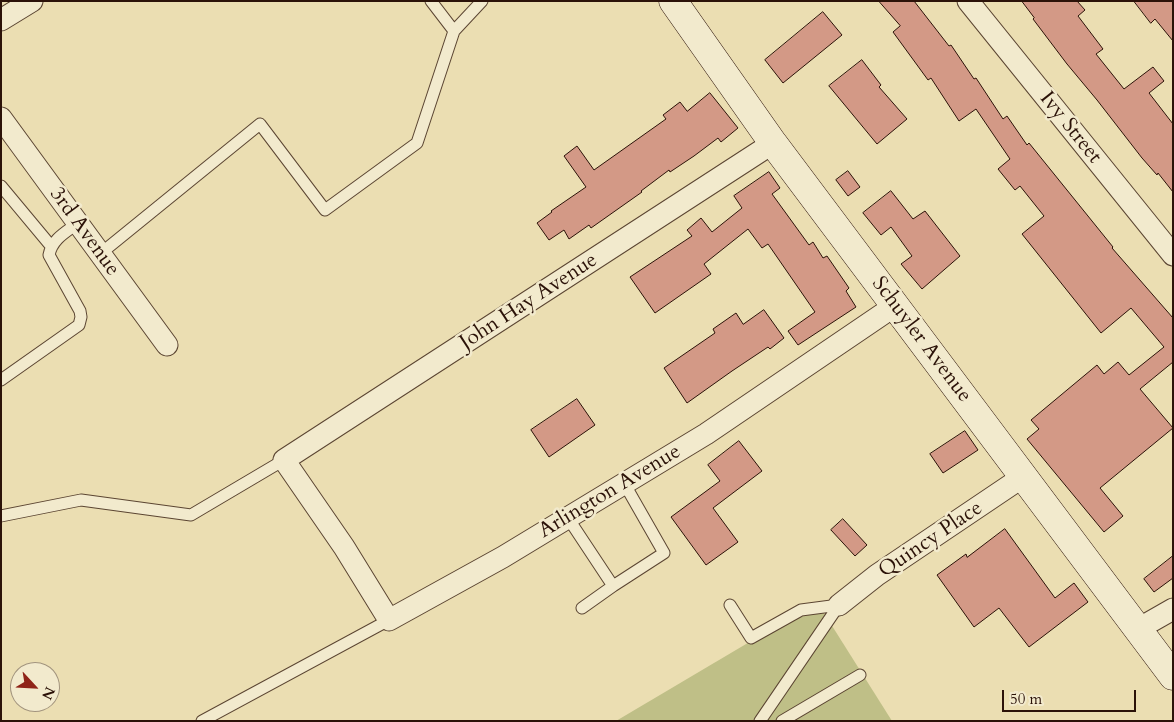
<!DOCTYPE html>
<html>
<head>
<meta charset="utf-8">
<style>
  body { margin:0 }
  #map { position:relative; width:1174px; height:722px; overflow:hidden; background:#ebdeb2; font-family:Cardo,serif }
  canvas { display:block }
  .frame { position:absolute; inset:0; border:2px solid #2b1208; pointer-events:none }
  .north { position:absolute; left:10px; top:662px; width:50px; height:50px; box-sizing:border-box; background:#f2eacd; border:1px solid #a2947e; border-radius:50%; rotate:115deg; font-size:14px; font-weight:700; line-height:20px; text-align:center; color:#2b1208 }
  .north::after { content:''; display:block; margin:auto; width:18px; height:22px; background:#8f2418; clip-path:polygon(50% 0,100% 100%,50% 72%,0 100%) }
  .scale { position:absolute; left:1002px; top:690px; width:134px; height:22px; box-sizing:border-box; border:2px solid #2b1208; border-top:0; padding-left:6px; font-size:15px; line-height:18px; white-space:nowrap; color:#2b1208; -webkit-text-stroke:4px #f2eacd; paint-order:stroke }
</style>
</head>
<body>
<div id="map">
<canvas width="1174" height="722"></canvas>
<div class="frame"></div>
<div class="north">N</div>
<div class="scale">50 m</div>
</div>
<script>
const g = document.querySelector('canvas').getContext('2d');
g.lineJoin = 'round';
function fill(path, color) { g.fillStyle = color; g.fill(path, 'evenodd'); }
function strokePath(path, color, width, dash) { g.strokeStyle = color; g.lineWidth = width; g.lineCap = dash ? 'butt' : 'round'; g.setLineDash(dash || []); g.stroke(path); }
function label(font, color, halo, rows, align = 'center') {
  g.font = font + ' Cardo,serif'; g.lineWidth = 5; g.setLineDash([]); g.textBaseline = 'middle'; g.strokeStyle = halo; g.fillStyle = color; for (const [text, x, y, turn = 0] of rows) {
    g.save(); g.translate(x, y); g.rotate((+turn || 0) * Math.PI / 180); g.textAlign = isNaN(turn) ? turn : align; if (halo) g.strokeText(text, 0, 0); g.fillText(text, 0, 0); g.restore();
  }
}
fill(new Path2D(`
  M 817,602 L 892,721 L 616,721 Z`), '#bfbf87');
const building = new Path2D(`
  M 879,1 L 914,1 L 949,46 L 951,45 L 974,79 L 976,78 L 1003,119 L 1007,116 L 1027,145 L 1029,143 L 1113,247 L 1112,248 L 1173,318 L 1173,362 L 1140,389 L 1173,428 L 1100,488 L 1123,516 L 1104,532 L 1027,439 L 1039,429 L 1031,420 L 1097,365 L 1104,374 L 1118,362 L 1129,375 L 1164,347 L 1131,308 L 1101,333 L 1022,234 L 1044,216 L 1020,186 L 1015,190 L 998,169 L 1010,159 L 976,109 L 959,121 L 931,78 L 928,80 L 893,32 L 900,26 Z
  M 1022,1 L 1077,1 L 1085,10 L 1078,16 L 1103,49 L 1096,54 L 1124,89 L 1153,67 L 1164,81 L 1149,93 L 1173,124 L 1173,192 L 1158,173 L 1157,175 L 1142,158 L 1097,100 L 1067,64 L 1033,19 L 1034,18 Z
  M 1134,1 L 1173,1 L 1173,41 L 1155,19 L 1151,23 Z
  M 823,12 L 842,35 L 783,83 L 765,60 Z
  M 862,60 L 881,85 L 879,87 L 907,119 L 877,144 L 829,86 Z
  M 710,93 L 738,128 L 721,142 L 718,138 L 694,156 L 670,172 L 669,170 L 641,191 L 642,192 L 591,228 L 589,225 L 569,239 L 564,230 L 549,240 L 537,223 L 552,212 L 551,211 L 586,187 L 564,156 L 577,146 L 594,170 L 666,119 L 663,115 L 680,102 L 687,111 Z
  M 848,171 L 860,187 L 848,196 L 836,180 Z
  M 769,172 L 780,188 L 772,194 L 809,245 L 813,242 L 823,258 L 827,256 L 849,288 L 846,291 L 856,307 L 798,345 L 788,331 L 815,312 L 768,244 L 762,248 L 748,229 L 704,264 L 711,274 L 655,313 L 630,277 L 692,236 L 687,230 L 701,218 L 712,232 L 742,208 L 734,196 Z
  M 891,191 L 913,219 L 925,211 L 960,256 L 922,289 L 901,264 L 912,256 L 891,227 L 881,235 L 863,213 Z
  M 764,310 L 784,338 L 770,349 L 768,347 L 732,371 L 687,403 L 664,368 L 715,333 L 713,329 L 736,313 L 743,324 Z
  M 577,399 L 595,425 L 549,457 L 531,430 Z
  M 965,431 L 978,450 L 943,473 L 930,454 Z
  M 739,441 L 762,471 L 713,508 L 738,542 L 706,565 L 671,517 L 720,481 L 708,465 Z
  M 843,519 L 867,545 L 855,556 L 831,530 Z
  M 1005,529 L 1055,598 L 1074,583 L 1088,602 L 1029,647 L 999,608 L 974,627 L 937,575 L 966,554 L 967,557 Z
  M 1173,556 L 1173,578 L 1154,592 L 1144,579 Z`);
fill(building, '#d39986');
strokePath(building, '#2b1208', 1);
const lane = new Path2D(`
  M 431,1 L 454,31
  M 1,186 L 51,246
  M 100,254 L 260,124 L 325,210 L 417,143 L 454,31 L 482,1
  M 1,380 L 79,325 L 81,317 L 80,311 L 49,255 C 52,239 66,232 78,223
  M 1,516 L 81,500 L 191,515 L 284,460
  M 568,518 L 613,586 L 664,553 L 624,483
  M 730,605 L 751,638 L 801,610 L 839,605
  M 582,608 L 613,586
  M 202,721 L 389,620
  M 760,721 L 839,605
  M 782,721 L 860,675`);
const street = new Path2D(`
  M 968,1 L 1173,255
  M 1,20 L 32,1
  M 1,118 L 167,345
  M 773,143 L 284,460 L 344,547 L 389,620 L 503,557 L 706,434 L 896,305
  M 839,605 L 877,575 L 1024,476
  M 1138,629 L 1173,609`);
const secondary = new Path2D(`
  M 673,1 L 773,143 L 1173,676`);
strokePath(lane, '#5b4532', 13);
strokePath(street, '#5b4532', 23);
strokePath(secondary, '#2b1208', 29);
strokePath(lane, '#f2eacd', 11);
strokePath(street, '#f2eacd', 21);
strokePath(secondary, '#f2eacd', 28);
label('21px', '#2b1208', '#f2eacd', [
  ["Ivy Street",1070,128,51],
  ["3rd Avenue",84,232,54],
  ["John Hay Avenue",529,302,-33],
  ["Schuyler Avenue",921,340,53],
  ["Arlington Avenue",610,492,-31],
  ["Quincy Place",931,540,-34]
]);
</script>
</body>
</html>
